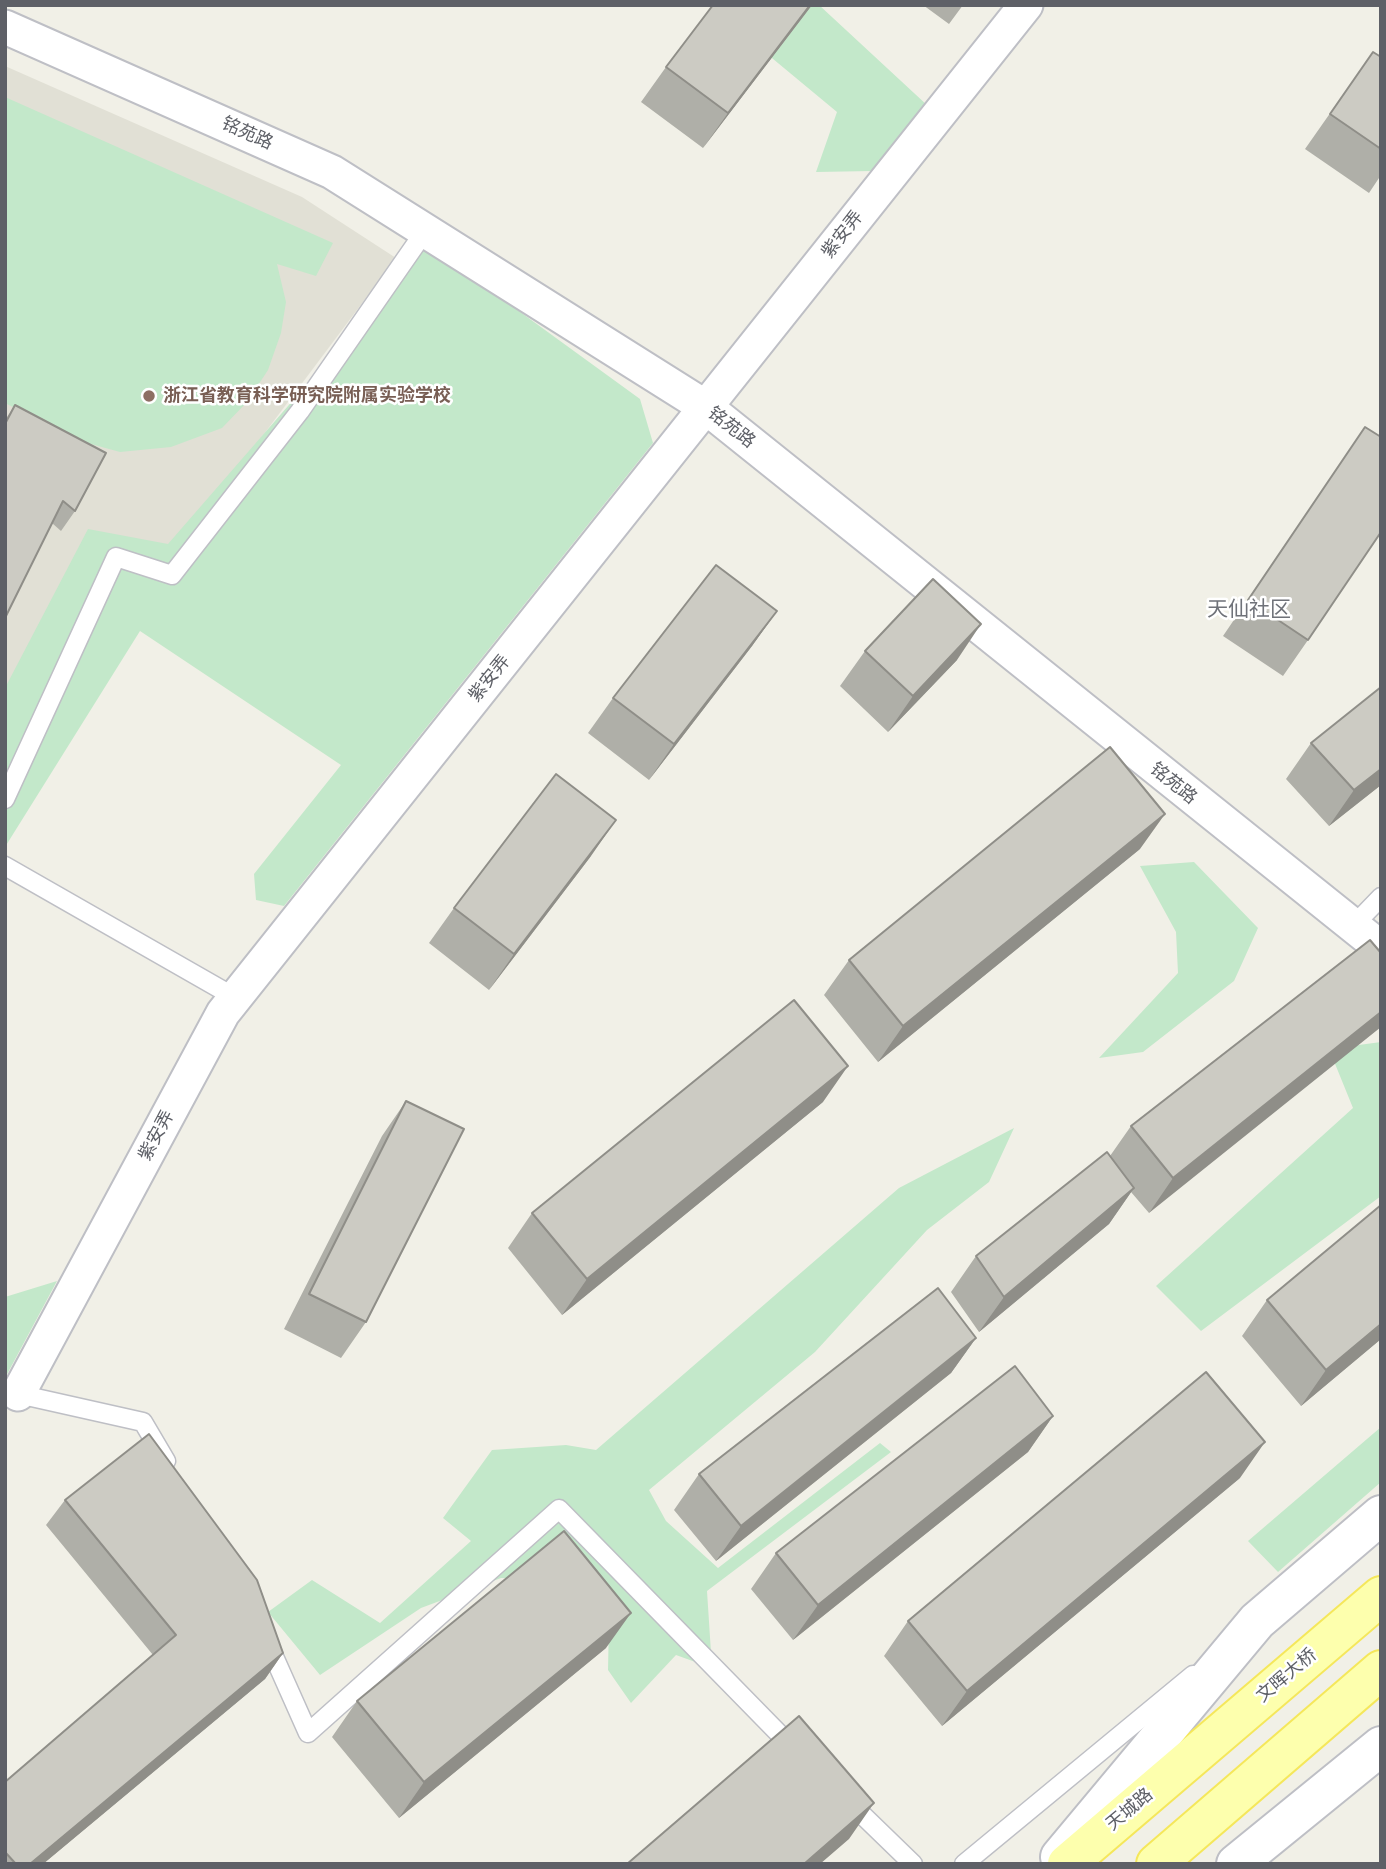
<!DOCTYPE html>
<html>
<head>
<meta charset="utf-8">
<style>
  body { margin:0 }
  #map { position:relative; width:1386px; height:1869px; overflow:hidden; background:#f1f0e7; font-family:"Varela Round",sans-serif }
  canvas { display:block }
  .frame { position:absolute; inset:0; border:7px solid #5e6067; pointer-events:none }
</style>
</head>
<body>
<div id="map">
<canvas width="1386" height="1869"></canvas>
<div class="frame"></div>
</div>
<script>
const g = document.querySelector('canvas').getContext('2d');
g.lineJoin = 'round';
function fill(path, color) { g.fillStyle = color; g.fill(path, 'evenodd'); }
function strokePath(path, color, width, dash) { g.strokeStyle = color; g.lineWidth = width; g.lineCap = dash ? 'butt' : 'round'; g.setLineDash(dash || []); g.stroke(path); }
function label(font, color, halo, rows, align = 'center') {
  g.font = font + ' "Varela Round","Noto Sans SC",sans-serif'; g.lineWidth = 5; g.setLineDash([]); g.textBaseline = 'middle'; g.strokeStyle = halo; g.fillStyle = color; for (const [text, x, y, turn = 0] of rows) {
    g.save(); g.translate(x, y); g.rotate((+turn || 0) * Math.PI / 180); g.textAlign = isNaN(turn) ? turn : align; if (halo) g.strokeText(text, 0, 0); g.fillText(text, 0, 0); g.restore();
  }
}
fill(new Path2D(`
  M 5,66 L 302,197 L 396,258 L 171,558 L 5,766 Z`), '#e1e0d5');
fill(new Path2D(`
  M 708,5 L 819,5 L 928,106 L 872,171 L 816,172 L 837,112 Z
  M 5,97 L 333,243 L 316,276 L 277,264 L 286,302 L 281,333 L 268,370 L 247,402 L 222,428 L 171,447 L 120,452 L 80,441 L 5,403 Z
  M 428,245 L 640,399 L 653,443 L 284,906 L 256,900 L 254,874 L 341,765 L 140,631 L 5,847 L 5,688 L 88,529 L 168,544 Z
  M 1194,862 L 1258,928 L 1234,981 L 1143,1052 L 1099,1058 L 1178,973 L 1176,932 L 1140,866 Z
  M 1381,1042 L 1381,1196 L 1201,1331 L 1156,1286 L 1353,1108 L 1329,1049 Z
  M 1014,1128 L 989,1182 L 927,1230 L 815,1352 L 649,1490 L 666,1521 L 718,1568 L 880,1443 L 891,1452 L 707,1591 L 712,1668 L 676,1655 L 631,1703 L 608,1670 L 609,1622 L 594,1580 L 501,1578 L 421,1608 L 320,1675 L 268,1612 L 312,1580 L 380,1623 L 471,1541 L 443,1518 L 492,1450 L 566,1445 L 596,1450 L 899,1188 Z
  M 57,1281 L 5,1378 L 5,1297 Z
  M 1381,1427 L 1381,1482 L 1278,1572 L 1248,1541 Z`), '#c3e8ca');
const service = new Path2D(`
  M 5,799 L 116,557 L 172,575 L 300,411 L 425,231
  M 5,866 L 236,998
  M 1352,927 L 1381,897
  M 18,1394 L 143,1422 L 166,1461
  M 267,1641 L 308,1733 L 559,1509 L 794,1749
  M 847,1800 L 913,1864
  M 964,1864 L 1193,1675`);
const minor = new Path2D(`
  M 5,27 L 332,172 L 707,408 L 1381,948
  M 18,1394 L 223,1013 L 1026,5`);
const tertiary = new Path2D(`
  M 1060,1857 L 1257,1621 L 1381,1515
  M 1236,1864 L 1381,1746`);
const primary = new Path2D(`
  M 1067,1864 L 1381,1596
  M 1156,1864 L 1381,1670`);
strokePath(service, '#bebfc5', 21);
strokePath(minor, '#bebfc5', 37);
strokePath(tertiary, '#bebfc5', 42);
strokePath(primary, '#f5e75b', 42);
strokePath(service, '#fff', 18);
strokePath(minor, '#fff', 33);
strokePath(tertiary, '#fff', 38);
strokePath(primary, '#fdffad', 38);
fill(new Path2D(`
  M 812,5 L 703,148 L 641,102 L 666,67 Z
  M 923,5 L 963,5 L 949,24 Z
  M 1373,52 L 1381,57 L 1381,175 L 1369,193 L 1305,149 Z
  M 15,405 L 75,511 L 61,531 L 52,523 L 5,618 L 5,420 Z
  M 1365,427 L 1308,640 L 1283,676 L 1223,636 Z
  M 777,611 L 752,646 L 649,780 L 588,733 L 613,698 Z
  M 865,651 L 957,660 L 888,732 L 840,686 Z
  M 1311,743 L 1381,785 L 1329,826 L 1286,779 Z
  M 1140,849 L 878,1062 L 824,995 L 849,960 Z
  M 591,856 L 489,990 L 429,943 L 454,908 Z
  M 1370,940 L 1149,1213 L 1131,1192 L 1109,1224 L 979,1332 L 951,1292 L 976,1256 L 1110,1156 L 1131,1126 Z
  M 406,1101 L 366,1322 L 341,1358 L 284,1329 L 382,1136 Z
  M 823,1102 L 562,1315 L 508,1248 L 532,1213 Z
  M 1381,1205 L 1381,1339 L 1301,1406 L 1242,1336 L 1267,1300 Z
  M 976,1338 L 951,1373 L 716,1561 L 674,1510 L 699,1474 Z
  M 1053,1416 L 1028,1452 L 793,1640 L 751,1589 L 776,1553 Z
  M 1240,1478 L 942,1726 L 884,1656 L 908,1621 Z
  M 65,1500 L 283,1653 L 265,1679 L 43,1864 L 5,1864 L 5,1782 L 153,1655 L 46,1525 Z
  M 606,1648 L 399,1818 L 332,1737 L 357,1701 Z`), '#afafa8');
fill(new Path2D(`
  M 810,5 L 812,5 L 703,148 L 728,113 Z
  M 777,611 L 752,646 L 649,780 L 674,744 Z
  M 981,624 L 957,660 L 888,732 L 913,696 Z
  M 1381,769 L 1381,785 L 1329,826 L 1354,790 Z
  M 1165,814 L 1140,849 L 878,1062 L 903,1026 Z
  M 616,820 L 591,856 L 489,990 L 514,954 Z
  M 1381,1012 L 1381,1027 L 1149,1213 L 1173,1178 Z
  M 848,1066 L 823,1102 L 562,1315 L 587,1279 Z
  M 1134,1188 L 1109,1224 L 979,1332 L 1004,1297 Z
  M 1381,1324 L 1381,1339 L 1301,1406 L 1326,1370 Z
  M 976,1338 L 951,1373 L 716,1561 L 741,1526 Z
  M 1053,1416 L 1028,1452 L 793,1640 L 818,1605 Z
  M 1265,1442 L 1240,1478 L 942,1726 L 967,1691 Z
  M 631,1613 L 606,1648 L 399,1818 L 424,1782 Z
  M 283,1653 L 265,1679 L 43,1864 L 30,1864 Z
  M 874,1803 L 849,1839 L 820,1864 L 804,1864 Z`), '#8f8e88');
const building = new Path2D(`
  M 713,5 L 810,5 L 728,113 L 666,67 Z
  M 1373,52 L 1381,57 L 1381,149 L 1330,114 Z
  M 15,405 L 106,453 L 75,511 L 63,501 L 5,618 L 5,424 Z
  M 1365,427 L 1381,437 L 1381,532 L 1308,640 L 1248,600 Z
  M 716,565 L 777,611 L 674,744 L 613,698 Z
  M 933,579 L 981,624 L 913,696 L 865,651 Z
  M 1381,687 L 1381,769 L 1354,790 L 1311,743 Z
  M 1110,747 L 1165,814 L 903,1026 L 849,960 Z
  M 556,774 L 616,820 L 514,954 L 454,908 Z
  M 1370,940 L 1381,953 L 1381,1012 L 1173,1178 L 1131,1126 Z
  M 794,1000 L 848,1066 L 587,1279 L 532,1213 Z
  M 406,1101 L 464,1129 L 366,1322 L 309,1294 Z
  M 1107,1152 L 1134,1188 L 1004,1297 L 976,1256 Z
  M 1381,1205 L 1381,1324 L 1326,1370 L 1267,1300 Z
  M 938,1288 L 976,1338 L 741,1526 L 699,1474 Z
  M 1015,1366 L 1053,1416 L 818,1605 L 776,1553 Z
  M 1206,1372 L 1265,1442 L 967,1691 L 908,1621 Z
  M 149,1434 L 257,1580 L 283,1653 L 30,1864 L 16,1864 L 5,1852 L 5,1782 L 176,1635 L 65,1500 Z
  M 564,1531 L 631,1613 L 424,1782 L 357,1701 Z
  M 799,1716 L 874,1803 L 804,1864 L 627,1864 Z`);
fill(building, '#cccbc3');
strokePath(building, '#8f8e88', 2);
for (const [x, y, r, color] of [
  [149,396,7,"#8d6e63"]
]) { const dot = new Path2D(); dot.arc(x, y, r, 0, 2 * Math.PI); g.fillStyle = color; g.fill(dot); strokePath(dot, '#fff', 2.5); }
label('18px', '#5e6067', '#fff', [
  ["铭苑路",247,134,24],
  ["紫安弄",843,235,-52],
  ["铭苑路",731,428,38],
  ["紫安弄",490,679,-51],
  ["铭苑路",1173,784,39],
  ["紫安弄",157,1136,-62],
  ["文晖大桥",1287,1676,-40],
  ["天城路",1130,1810,-40]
]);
label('bold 18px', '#785e54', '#fff', [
  ["浙江省教育科学研究院附属实验学校",163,396]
], 'left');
label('21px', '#6f7279', '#fff', [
  ["天仙社区",1249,610]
]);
</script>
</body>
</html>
